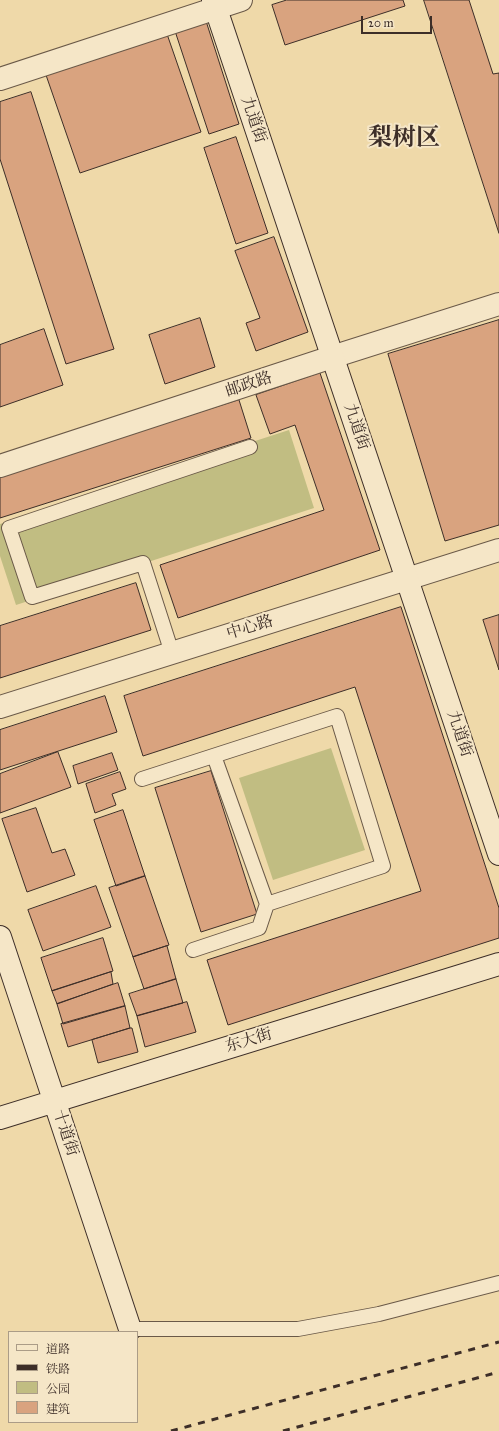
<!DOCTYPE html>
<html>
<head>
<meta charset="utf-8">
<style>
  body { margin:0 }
  #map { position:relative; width:499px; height:1431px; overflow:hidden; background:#efd9a9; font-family:"IM FELL Great Primer","Noto Serif SC",serif }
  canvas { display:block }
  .legend { position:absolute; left:8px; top:1331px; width:130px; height:92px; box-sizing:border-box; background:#f5e6c7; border:1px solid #ab9c87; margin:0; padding:5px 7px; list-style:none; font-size:12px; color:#3d2e28 }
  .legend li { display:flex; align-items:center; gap:8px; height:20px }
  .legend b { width:20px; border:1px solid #ab9c87 }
  .scale { position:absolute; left:361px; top:16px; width:71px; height:18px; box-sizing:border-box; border:2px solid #3d2e28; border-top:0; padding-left:5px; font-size:12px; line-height:14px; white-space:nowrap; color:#3d2e28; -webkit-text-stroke:3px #f5e6c7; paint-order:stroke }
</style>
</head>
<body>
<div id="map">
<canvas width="499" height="1431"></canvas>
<ul class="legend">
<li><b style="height:5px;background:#f5e6c7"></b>道路</li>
<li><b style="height:5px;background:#3d2e28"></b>铁路</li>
<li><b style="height:11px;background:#c1bd82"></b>公园</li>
<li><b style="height:11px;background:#d9a37f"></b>建筑</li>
</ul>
<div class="scale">20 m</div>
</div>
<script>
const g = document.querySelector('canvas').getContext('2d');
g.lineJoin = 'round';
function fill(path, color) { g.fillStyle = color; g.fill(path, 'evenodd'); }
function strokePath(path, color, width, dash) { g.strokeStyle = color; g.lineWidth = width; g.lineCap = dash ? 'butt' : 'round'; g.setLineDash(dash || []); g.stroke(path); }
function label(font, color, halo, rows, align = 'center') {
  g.font = font + ' "IM FELL Great Primer","Noto Serif SC",serif'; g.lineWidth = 4; g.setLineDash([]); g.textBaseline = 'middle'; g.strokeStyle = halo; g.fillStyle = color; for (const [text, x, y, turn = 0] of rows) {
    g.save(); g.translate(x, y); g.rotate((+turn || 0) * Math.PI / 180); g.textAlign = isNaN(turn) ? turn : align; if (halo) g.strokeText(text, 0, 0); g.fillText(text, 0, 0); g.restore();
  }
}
fill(new Path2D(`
  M 289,430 L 314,508 L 16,605 L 0,556 L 0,524 Z
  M 331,748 L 365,850 L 273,880 L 239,778 Z`), '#c1bd82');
const building = new Path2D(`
  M 287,0 L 403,0 L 405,6 L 285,45 L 272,5 Z
  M 424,0 L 469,0 L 493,74 L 499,73 L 499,233 Z
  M 206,21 L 239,124 L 209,134 L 175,31 Z
  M 167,34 L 201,132 L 80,173 L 46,75 Z
  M 31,92 L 114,349 L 66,364 L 0,159 L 0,102 Z
  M 236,137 L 268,233 L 236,244 L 204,148 Z
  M 274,237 L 308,332 L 256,351 L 246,323 L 260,318 L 235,251 Z
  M 200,318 L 215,367 L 165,384 L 149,335 Z
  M 499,320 L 499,525 L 445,541 L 388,354 Z
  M 44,329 L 63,385 L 0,407 L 0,345 Z
  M 320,373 L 380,550 L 178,618 L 160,565 L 324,510 L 295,425 L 270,434 L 256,395 Z
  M 239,400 L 251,438 L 0,518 L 0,476 Z
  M 136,583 L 151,630 L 0,678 L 0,626 Z
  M 401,607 L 499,908 L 499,938 L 228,1025 L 207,960 L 421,891 L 355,687 L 143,756 L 124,696 Z
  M 499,615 L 499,670 L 483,620 Z
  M 105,696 L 117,732 L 0,770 L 0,730 Z
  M 58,752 L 71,787 L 0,813 L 0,774 Z
  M 112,753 L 118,770 L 78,784 L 73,766 Z
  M 211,771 L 257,914 L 201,932 L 155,788 Z
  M 120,772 L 126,789 L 112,794 L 116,805 L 95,813 L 86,784 Z
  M 36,808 L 52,853 L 65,849 L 75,875 L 27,892 L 2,819 Z
  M 123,810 L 145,876 L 116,886 L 94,820 Z
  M 145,876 L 169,945 L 133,957 L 109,888 Z
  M 96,886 L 111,927 L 43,951 L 28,910 Z
  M 103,938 L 113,971 L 52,991 L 41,958 Z
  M 167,946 L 176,979 L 144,989 L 133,957 Z
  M 111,972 L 113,984 L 57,1004 L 52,991 Z
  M 176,979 L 183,1003 L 137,1016 L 129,994 Z
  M 118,983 L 125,1006 L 63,1024 L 57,1004 Z
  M 187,1002 L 196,1032 L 145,1047 L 137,1016 Z
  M 125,1006 L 130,1028 L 68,1047 L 61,1024 Z
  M 130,1028 L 132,1028 L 138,1052 L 98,1063 L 92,1040 Z`);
fill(building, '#d9a37f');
strokePath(building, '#3d2e28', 1);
const lane = new Path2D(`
  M 172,653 L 143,563 L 32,597 L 9,528 L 250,447
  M 142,779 L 337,716 L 383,866 L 267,904 L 214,756
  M 193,950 L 259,928 L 267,904
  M 130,1329 L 298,1329 L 379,1314 L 499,1283`);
const street = new Path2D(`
  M 0,79 L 241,0
  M 0,466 L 332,357 L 499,304
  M 0,707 L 499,550`);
const secondary = new Path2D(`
  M 213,0 L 499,854
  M 0,937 L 130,1329
  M 0,1118 L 499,964`);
strokePath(lane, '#6a5948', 16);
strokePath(street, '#6a5948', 24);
strokePath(secondary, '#3d2e28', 24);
strokePath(lane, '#f5e6c7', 14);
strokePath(street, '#f5e6c7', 22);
strokePath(secondary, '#f5e6c7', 22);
strokePath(new Path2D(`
  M 171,1431 L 499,1342
  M 283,1431 L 499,1372`), '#3d2e28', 3, [7, 7]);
label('16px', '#3d2e28', '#f5e6c7', [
  ["九道街",253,120,71],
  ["邮政路",249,385,-18],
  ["九道街",356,427,71],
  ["中心路",250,628,-17],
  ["九道街",459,734,71],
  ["东大街",249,1041,-17],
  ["十道街",65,1133,72]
]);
label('bold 24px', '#3d2e28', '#f5e6c7', [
  ["梨树区",404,139]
]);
</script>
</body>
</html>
